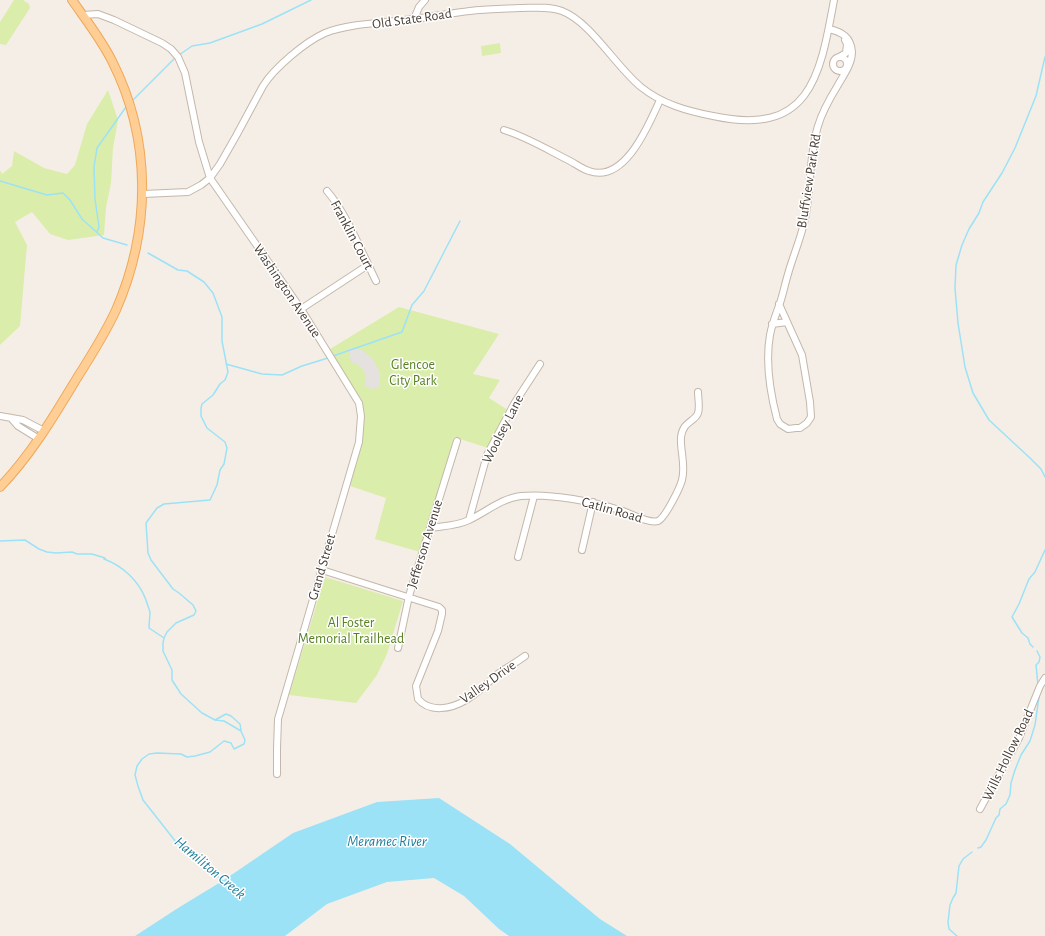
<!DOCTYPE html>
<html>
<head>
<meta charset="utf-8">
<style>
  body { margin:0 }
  canvas { display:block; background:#f5eee6 }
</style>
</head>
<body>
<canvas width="1045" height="936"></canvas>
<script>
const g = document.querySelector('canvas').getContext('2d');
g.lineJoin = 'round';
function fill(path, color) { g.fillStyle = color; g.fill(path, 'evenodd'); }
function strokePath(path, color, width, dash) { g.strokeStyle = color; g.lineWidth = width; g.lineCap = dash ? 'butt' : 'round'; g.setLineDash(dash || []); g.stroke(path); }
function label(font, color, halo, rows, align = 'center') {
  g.font = font + ' "Alegreya Sans",sans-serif'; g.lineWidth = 3; g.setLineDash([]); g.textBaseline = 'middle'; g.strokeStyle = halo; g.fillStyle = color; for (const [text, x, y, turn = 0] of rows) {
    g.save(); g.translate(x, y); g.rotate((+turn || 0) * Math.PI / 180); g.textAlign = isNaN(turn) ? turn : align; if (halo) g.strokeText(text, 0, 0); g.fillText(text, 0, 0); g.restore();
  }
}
fill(new Path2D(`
  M 14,0 L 23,0 L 29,4 L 30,8 L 6,45 L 0,44 L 0,22 Z
  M 500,43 L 501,53 L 482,56 L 481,46 Z
  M 108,90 L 118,120 L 113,148 L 111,183 L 106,208 L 104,235 L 68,240 L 50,234 L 32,212 L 15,222 L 27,245 L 20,326 L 0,345 L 0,170 L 2,174 L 12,166 L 14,151 L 44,168 L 67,174 L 75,165 L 87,124 Z
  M 399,307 L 499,334 L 473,374 L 500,380 L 489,398 L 508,410 L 488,448 L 454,437 L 420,552 L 375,539 L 386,498 L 350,486 L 361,445 L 361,402 L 330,349 Z
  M 325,577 L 403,601 L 387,654 L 377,675 L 356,703 L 289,695 Z`), '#dbedab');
fill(new Path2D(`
  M 350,348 L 362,350 L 373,359 L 380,373 L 380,389 L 375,387 L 373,390 L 364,385 L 366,376 L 362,368 L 355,363 L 352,363 L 352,359 L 350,359 Z`), '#e5e1df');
fill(new Path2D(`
  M 439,798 L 510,844 L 600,919 L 627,936 L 509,936 L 499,929 L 464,896 L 434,878 L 387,882 L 327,904 L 285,936 L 135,936 L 178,908 L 224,880 L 293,833 L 377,802 Z`), '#9ce2f7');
strokePath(new Path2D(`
  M 179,55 L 192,46 L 210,43 L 262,24 L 311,0
  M 1045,57 L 1036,96 L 1015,148 L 1002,173 L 983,202 L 979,213 L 969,229 L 962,245 L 956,265 L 955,288 L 958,323 L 965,367 L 973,393 L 989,420 L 1030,458 L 1041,469 L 1045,477
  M 132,101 L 176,57
  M 0,181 L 47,195 L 63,193 L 70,200 L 82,219 L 103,238 L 127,245
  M 97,232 L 99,227 L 95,199 L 94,167 L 97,148 L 126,107
  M 148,253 L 178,270 L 187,271 L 204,282 L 213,293 L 222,317 L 222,341 L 228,372 L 225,380 L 220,384 L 213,395 L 202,404 L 201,408 L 201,416 L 207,428 L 225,442 L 227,448 L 224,464 L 220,470 L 217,485 L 210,500 L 164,504 L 157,508 L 146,523 L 148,553 L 151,560 L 173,589 L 179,593 L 193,605 L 196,611 L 194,615 L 176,623 L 167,632 L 164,638 L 163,643 L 163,651 L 172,670 L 172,680 L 181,694 L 202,713 L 215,720 L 224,721 L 241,731 L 245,740 L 244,744 L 234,749 L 231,743 L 224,741 L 210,752 L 195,756 L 187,757 L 181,754 L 157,753 L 149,754 L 142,759 L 137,766 L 135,775 L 138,786 L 143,800 L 176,842 L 223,881
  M 333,356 L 402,332 L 412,305 L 424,291 L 460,221
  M 226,364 L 262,374 L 282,375 L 302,366 L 328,358
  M 0,541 L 25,540 L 39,549 L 47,552 L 56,553 L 72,552 L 77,554 L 92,554 L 105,558 L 104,559 C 123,566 139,581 146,600 C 147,604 149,608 150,612 C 150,617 149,623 149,628 L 164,638
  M 1033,647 L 1030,644 L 1028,638 L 1022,633 L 1012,617 L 1019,604 L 1029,579 L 1035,572 L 1045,550
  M 1037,651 L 1040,657 L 1039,662 L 1036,665 L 1038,685
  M 215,720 L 226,714 L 231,716 L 240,724 L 241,730
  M 978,848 L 981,847 L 986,840 L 996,818 L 999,815 L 1000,809 L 1006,804 L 1010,795 L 1011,783 L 1015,770 L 1021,755 L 1030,741 L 1035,725 L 1039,697
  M 957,936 L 949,929 L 948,922 L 950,905 L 953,898 L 956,893 L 959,866 L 963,859 L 972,852`), '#9ce2f7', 1.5);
const minor = new Path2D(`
  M 83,15 L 98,14 L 114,20 L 162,43 L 171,49 L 178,57 L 185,73 L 199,142 L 210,178 L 301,309 L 359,403 L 361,416 L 359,442 L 278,719 L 277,749 L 277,774
  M 414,19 L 419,7 L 425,0
  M 839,57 L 846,53 L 847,44 L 845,40
  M833 64a7 7 0 1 1 14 0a7 7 0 1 1-14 0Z
  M 504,130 C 527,137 548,150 570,161 C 576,164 582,169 589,171 C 625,184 649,124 660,100
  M 327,191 C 347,214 362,253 376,281
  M 143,194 L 188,192 L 201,185 L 210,178 L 220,164 L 236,136 L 263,86 C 274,68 305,42 325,33 C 351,23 385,23 413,19 C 432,17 451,13 470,11 C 486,9 503,9 519,8 C 533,8 549,6 562,11 C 591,22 616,67 641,87 C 662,104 687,111 713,116 C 810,137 820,77 834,0
  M 779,304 L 802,355 L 810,402 L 811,417 L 807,423 L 800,428 L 796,428 L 788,429 L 780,424 L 777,419 C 770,392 765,363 770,335 C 772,324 776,314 780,303 C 783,294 785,284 788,274 C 793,256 801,238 805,219 C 811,189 809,155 818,126 C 822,112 830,98 838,85 C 843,76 852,64 852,52 C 851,37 842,32 829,29
  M 301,309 L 368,265
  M 772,324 L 787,322
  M 0,416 L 23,420 L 44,431
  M 11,418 L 18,426 L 39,439
  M 469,520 L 487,455 L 514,404 L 540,364
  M 430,528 C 443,526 457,526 469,520 C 486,512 502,498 521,496 C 551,493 595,502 623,511 C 631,514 650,524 658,521 C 665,518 680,488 682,480 C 686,465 680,451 681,437 C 683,421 695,422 698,413 C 700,407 698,398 698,392
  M 582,550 L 593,502
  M 518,557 L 534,496
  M 322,570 L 439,607 L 442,610 L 442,614 L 438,631 L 416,686 L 418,699 C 430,713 451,709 466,700 C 478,693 488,682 499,673 C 508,667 517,662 525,656
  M 398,648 L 409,596 L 457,441
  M 980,809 L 1019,738 L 1040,686 L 1045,678`);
const major = new Path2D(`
  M 0,487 C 31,455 54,416 77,378 C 91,356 105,334 116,310 C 151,230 152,140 112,61 C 101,39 86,20 72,0`);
strokePath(minor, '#c4b7ab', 8);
strokePath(major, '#f0a859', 10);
strokePath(minor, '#fff', 6);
strokePath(major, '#ffce95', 8);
label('14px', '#483d34', '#fff', [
  ["Old State Road",412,19,-8],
  ["Bluffview Park Rd",809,181,-81],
  ["Franklin Court",352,235,62],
  ["Washington Avenue",287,291,56],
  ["Woolsey Lane",503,429,-63],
  ["Catlin Road",612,510,16],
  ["Jefferson Avenue",425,544,-73],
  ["Grand Street",322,567,-74],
  ["Valley Drive",488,682,-35],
  ["Wills Hollow Road",1008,755,-64]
]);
label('14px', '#568022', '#fff', [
  ["Glencoe",413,365],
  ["City Park",413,381],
  ["Al Foster",351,623],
  ["Memorial Trailhead",351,639]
]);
label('italic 15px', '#1f7e9c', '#fff', [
  ["Meramec River",387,841],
  ["Hamiliton Creek",210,868,40]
]);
</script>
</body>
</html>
